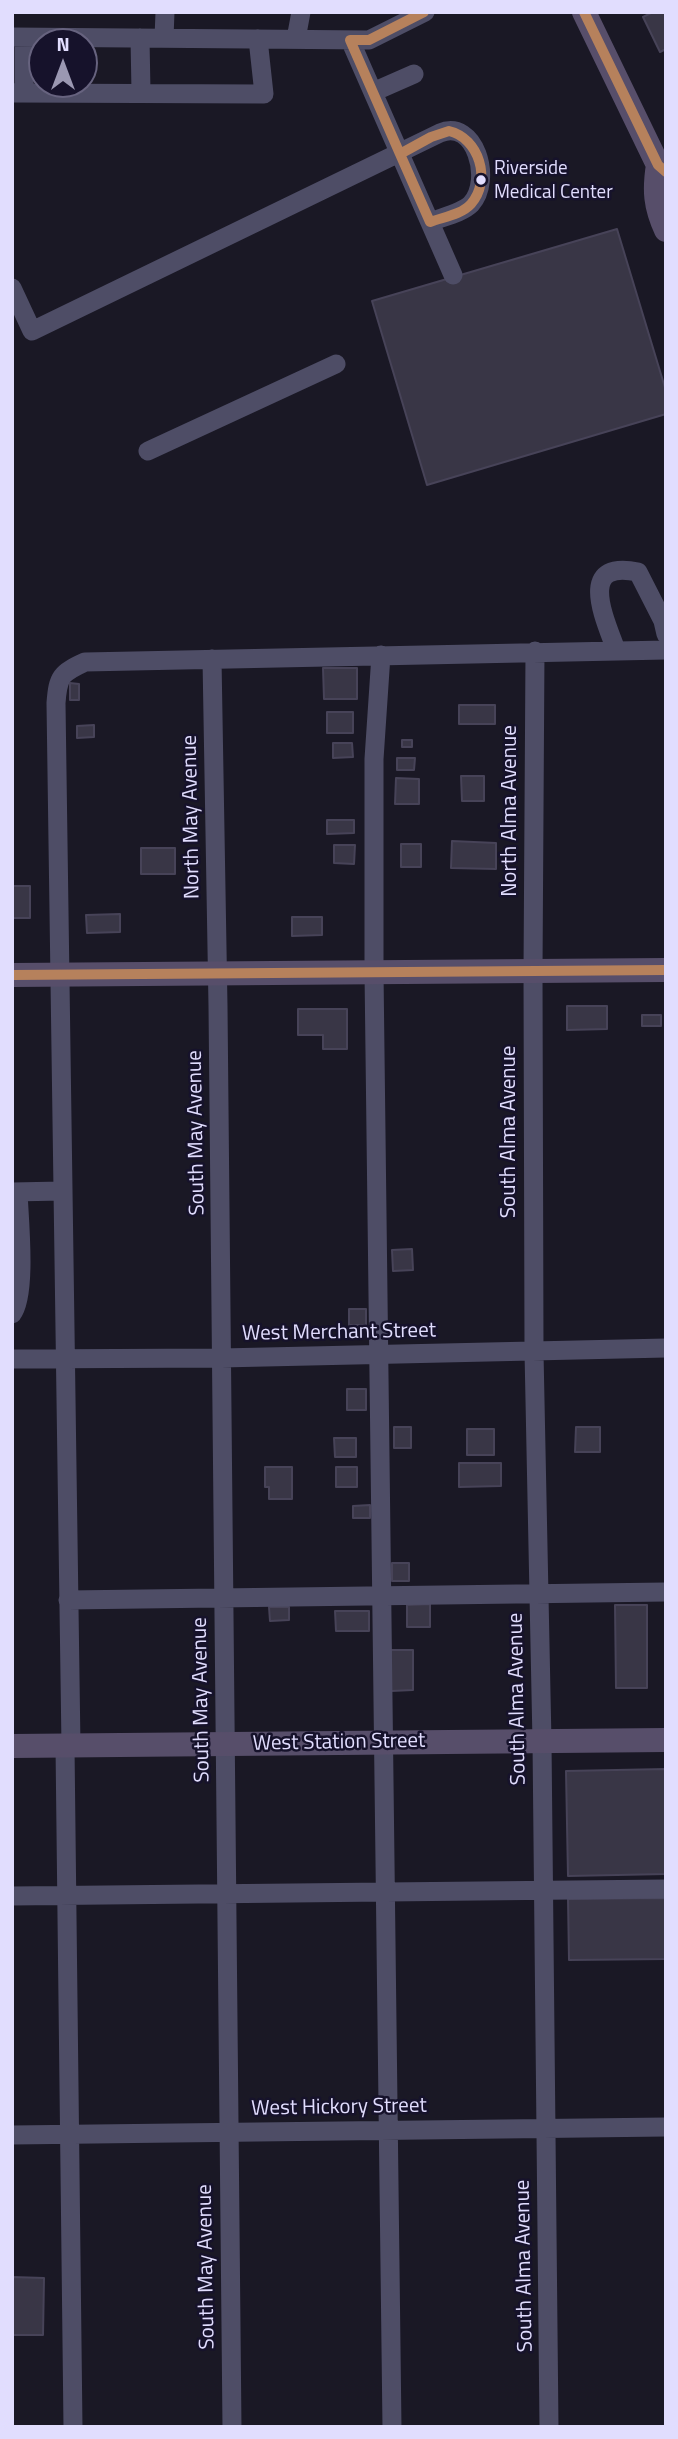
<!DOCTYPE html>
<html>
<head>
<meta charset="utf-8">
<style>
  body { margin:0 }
  #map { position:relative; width:678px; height:2439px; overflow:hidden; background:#1a1825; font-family:"Titillium Web",sans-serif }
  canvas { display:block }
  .frame { position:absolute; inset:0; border:14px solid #e1ddfe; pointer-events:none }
  .north { position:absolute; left:28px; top:28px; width:70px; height:70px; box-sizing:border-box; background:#16122b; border:2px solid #67637f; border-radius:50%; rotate:0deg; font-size:19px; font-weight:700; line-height:28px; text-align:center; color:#e1ddfe }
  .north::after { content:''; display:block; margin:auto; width:24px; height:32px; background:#9b98b2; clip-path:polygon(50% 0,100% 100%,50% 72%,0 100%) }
</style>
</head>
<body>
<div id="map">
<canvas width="678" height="2439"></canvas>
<div class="frame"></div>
<div class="north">N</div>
</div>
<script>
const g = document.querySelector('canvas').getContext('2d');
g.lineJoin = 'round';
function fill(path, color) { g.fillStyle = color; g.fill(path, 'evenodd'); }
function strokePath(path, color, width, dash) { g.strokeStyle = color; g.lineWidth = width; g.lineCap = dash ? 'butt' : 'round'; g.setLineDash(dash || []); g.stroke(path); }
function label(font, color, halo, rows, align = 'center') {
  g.font = font + ' "Titillium Web",sans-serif'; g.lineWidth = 5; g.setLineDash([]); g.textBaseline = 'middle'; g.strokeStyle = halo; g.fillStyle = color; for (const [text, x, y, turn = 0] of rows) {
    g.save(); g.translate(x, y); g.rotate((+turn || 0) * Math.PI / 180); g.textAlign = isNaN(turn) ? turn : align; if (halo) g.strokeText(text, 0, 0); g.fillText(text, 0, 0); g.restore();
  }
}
const building = new Path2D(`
  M 653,12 L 666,12 L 666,49 L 660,52 L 643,17 Z
  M 617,229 L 666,391 L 666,414 L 427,485 L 372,301 Z
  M 323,668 L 357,668 L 357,699 L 324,699 Z
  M 70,683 L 79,684 L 79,700 L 70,700 Z
  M 459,705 L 495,705 L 495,724 L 459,724 Z
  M 327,712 L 353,712 L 353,733 L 327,733 Z
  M 94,725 L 94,737 L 77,738 L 77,726 Z
  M 402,740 L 412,740 L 412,747 L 402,747 Z
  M 333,743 L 352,743 L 353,757 L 333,758 Z
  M 397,758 L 415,758 L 414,770 L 397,770 Z
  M 461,776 L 484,776 L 484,801 L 462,801 Z
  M 396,778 L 419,779 L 419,804 L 395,804 Z
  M 327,820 L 354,820 L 354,833 L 327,834 Z
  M 452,841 L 496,843 L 496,869 L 451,868 Z
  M 401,844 L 421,844 L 421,867 L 401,867 Z
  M 334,845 L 355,845 L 354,864 L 334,863 Z
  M 141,848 L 175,848 L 175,874 L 141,874 Z
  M 12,886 L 30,886 L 30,918 L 12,918 Z
  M 120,914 L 120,932 L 87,933 L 86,915 Z
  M 292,917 L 322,917 L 322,935 L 292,936 Z
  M 567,1006 L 607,1006 L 607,1029 L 567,1030 Z
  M 298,1009 L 347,1009 L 347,1049 L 323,1049 L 323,1035 L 298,1035 Z
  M 642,1015 L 661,1015 L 661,1026 L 642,1026 Z
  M 412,1249 L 413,1270 L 393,1271 L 392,1250 Z
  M 349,1309 L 366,1309 L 366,1325 L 349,1325 Z
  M 347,1389 L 366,1389 L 366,1410 L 347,1410 Z
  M 394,1427 L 411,1427 L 411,1448 L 394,1448 Z
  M 576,1427 L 600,1427 L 600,1452 L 575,1452 Z
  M 467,1429 L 494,1429 L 494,1455 L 467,1455 Z
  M 334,1438 L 356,1438 L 356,1457 L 335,1457 Z
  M 459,1463 L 501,1463 L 501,1486 L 459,1487 Z
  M 265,1467 L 292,1467 L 292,1499 L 269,1499 L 269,1487 L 265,1487 Z
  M 336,1467 L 357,1467 L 357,1487 L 336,1487 Z
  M 370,1505 L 370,1518 L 353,1518 L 353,1506 Z
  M 392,1563 L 409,1563 L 409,1581 L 392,1581 Z
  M 430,1604 L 430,1627 L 407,1627 L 407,1605 Z
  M 615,1605 L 647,1605 L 647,1688 L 616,1688 Z
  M 269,1607 L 289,1607 L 289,1620 L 270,1621 Z
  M 335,1611 L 369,1611 L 369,1631 L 336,1631 Z
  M 391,1650 L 413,1650 L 413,1690 L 391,1691 Z
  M 666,1769 L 666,1874 L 568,1876 L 566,1771 Z
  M 666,1898 L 666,1959 L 569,1960 L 568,1899 Z
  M 12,2277 L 44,2278 L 43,2335 L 12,2335 Z`);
fill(building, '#393646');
strokePath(building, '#474358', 2);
strokePath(new Path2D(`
  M 12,37 L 369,40 L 425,12
  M 24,38 L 24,93
  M 140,38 L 141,92
  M 164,38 L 165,12
  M 296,39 L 301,12
  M 350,40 L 453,275
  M 373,92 L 414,74
  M 12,93 L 264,94 L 258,39
  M 12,288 L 32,331 L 440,133 C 475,118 493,180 471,204 C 462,213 442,217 430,222
  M 148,451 L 336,364
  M 616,650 C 605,619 576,559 638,572 L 663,621 L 666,634
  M 535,651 L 533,971 L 534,1352 L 542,1742 L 549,2427
  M 381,655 L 374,759 L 374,972 L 392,2427
  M 212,659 L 218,1006 L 232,2427
  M 12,1192 L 62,1191
  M 12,1314 C 27,1295 19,1218 18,1192
  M 12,1359 L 221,1358 L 666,1348
  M 68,1600 L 666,1592
  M 65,1746 L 73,2427
  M 71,1746 L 56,703 C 58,676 61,673 85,662 L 666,650
  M 12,1896 L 666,1889
  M 12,2135 L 666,2127`), '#4e4d66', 19);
strokePath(new Path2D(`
  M 584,12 L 658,165 L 666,172
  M 658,165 C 654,190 655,206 666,230
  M 12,975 L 666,970
  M 12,1746 L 666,1740`), '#574e6a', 24);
strokePath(new Path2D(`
  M 584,12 L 658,165 L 666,172
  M 449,131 C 479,138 492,180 471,204 C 461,215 443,217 430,222 L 400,154 L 431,137 Z
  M 400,154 L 350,40 L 369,40 L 424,12
  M 12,975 L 666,970`), '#b6815c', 10);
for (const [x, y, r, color] of [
  [481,180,6,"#e1ddfe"]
]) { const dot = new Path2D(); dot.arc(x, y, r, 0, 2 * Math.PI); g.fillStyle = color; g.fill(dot); strokePath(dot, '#16122b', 2.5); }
label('19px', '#e1ddfe', '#16122b', [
  ["Riverside",494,169],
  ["Medical Center",494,193]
], 'left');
label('21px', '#e1ddfe', '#16122b', [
  ["North Alma Avenue",511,811,-90],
  ["North May Avenue",192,817,-91],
  ["South Alma Avenue",510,1132,-90],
  ["South May Avenue",197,1133,-91],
  ["West Merchant Street",339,1333,-1],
  ["South Alma Avenue",518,1699,-91],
  ["South May Avenue",202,1700,-91],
  ["West Station Street",339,1743,-1],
  ["West Hickory Street",339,2108,-1],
  ["South Alma Avenue",525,2266,-91],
  ["South May Avenue",207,2267,-91]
]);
</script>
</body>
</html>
